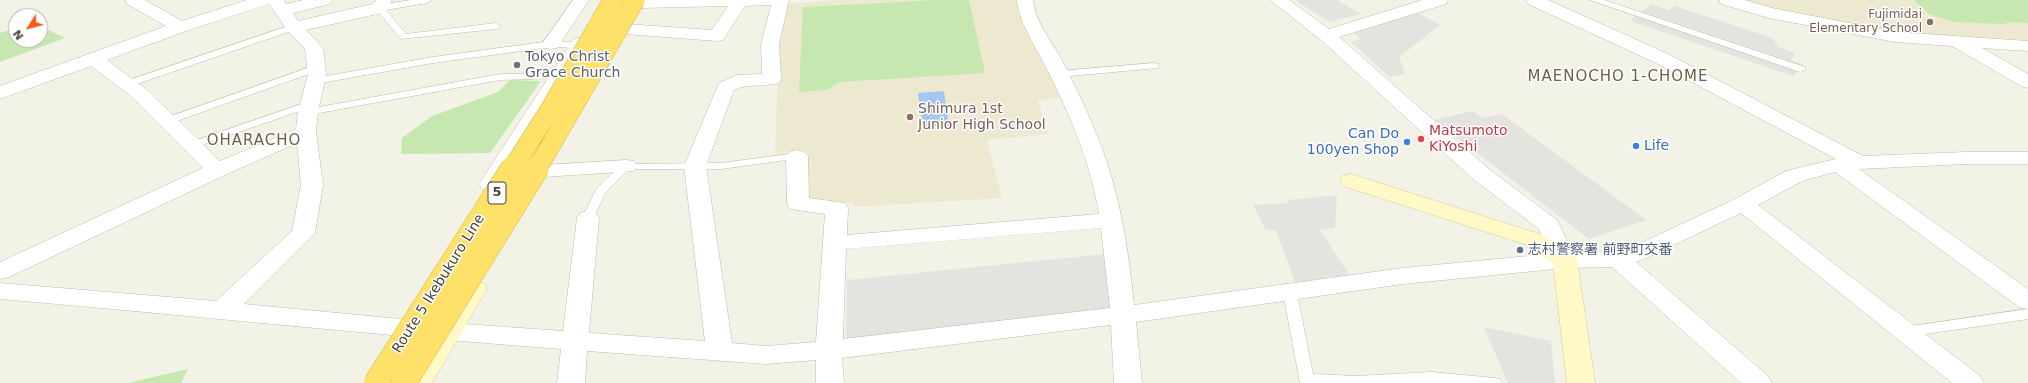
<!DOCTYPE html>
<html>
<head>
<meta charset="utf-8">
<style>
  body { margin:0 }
  #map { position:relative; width:2028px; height:383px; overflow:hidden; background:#f3f2e7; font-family:"DejaVu Sans",sans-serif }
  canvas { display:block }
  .north { position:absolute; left:8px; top:8px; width:40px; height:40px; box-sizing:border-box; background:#fff; border:1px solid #b5b4af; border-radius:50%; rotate:234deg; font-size:11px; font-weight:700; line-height:16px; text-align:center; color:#474336 }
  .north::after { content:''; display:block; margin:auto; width:14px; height:18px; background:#f85c19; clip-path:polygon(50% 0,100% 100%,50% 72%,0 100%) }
</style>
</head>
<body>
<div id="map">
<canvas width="2028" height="383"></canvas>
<div class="north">N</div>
</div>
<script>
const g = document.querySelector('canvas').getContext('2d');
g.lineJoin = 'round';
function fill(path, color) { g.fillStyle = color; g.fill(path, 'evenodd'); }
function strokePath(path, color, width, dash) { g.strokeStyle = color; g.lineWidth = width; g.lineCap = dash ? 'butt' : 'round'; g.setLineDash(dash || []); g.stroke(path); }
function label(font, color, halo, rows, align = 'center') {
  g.font = font + ' "DejaVu Sans","Noto Sans JP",sans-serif'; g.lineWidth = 3; g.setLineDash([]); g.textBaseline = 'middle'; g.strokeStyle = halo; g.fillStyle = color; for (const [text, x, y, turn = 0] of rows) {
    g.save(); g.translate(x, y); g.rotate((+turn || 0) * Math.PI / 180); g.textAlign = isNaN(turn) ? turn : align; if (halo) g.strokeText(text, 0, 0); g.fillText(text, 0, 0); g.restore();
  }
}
fill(new Path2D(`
  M 835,0 L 1016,0 L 1062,98 L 1038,100 L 1048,134 L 987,140 L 1002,198 L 854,207 L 852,203 L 807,199 L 806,150 L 775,154 L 779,44 L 786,4 Z
  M 1745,0 L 2028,0 L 2028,42 L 1893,34 L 1770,11 Z`), '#ede9d1');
fill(new Path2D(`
  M 936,0 L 969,0 L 985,73 L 840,82 L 827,90 L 799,92 L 803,7 Z
  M 1914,0 L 2028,0 L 2028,23 L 2008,22 L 2005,24 L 1954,22 L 1929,14 Z
  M 40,26 L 65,38 L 0,62 L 0,33 L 16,28 L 16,40 L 40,40 Z
  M 510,80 L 541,81 L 490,153 L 401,154 L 402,138 L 432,116 L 498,92 Z
  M 188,369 L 181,383 L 128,383 Z`), '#c6e8b0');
fill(new Path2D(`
  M 1295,0 L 1337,0 L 1361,14 L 1329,22 Z
  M 1651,4 L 1668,10 L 1675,6 L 1773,38 L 1778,47 L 1795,53 L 1791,60 L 1804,65 L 1793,76 L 1630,21 Z
  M 1419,13 L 1440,25 L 1399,57 L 1405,74 L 1389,77 L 1351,42 L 1362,39 L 1352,32 Z
  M 1472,111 L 1483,118 L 1502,114 L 1646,220 L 1589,239 L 1434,120 Z
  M 1337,195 L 1335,228 L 1320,230 L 1350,276 L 1329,277 L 1296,284 L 1276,231 L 1265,229 L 1253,205 L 1288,203 L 1287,200 Z
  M 1105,254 L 1111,311 L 846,340 L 847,280 Z
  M 1484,327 L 1551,341 L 1555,383 L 1508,383 Z`), '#e5e3df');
fill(new Path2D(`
  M 944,91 L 949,126 L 923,127 L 918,93 Z`), '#a4c6f0');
const lane = new Path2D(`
  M 411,0 L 432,0 L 427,3 L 386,10 L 406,34 L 496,23 L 501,26 L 496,29 L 401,39 L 375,8 L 380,5 Z
  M 1590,0 L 1604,0 L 1805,67 L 1806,69 L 1801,72 L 1797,71 Z
  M 294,24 L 297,25 L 297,29 L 131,86 L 127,87 L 122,84 L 123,82 Z
  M 551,41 L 579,42 L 584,45 L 579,48 L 551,47 L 433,63 L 315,84 L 310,81 L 315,78 L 433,57 Z
  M 1154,63 L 1158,64 L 1159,66 L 1158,68 L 1059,77 L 1054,74 L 1059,71 Z
  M 316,65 L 320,66 L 321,68 L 320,70 L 171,123 L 163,123 L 162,121 L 163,119 Z
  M 557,73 L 562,76 L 561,78 L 500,80 L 308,115 L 303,112 L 308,109 L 500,74 Z
  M 310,101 L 314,102 L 315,104 L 314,106 L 196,147 L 188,147 L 186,145 L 188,143 Z
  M 797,153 L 803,156 L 801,158 L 721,169 L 629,169 L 606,192 L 592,221 L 588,222 L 582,218 L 597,188 L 622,164 L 721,163 Z
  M 1290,289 L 1295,290 L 1297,293 L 1313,374 L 1356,376 L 1432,372 L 1495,378 L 1500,379 L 1502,383 L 1300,383 L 1283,293 L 1285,290 Z
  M 2028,309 L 2028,319 L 1905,337 L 1900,335 L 1898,332 L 1900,329 L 1905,327 Z`);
const street = new Path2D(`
  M 125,0 L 145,0 L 182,21 L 247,0 L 284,0 L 286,4 L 303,0 L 332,0 L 330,4 L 293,13 L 298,21 L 373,4 L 376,0 L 392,0 L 386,12 L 306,30 L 323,48 L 326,74 L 318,112 L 316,132 L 323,185 L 315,233 L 244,304 L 421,321 L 563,331 L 577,218 L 580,213 L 588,211 L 596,213 L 599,218 L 589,333 L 705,341 L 684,166 L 719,83 L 737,75 L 762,74 L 761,44 L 771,5 L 745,6 L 723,40 L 717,41 L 625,34 L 619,33 L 616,29 L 619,25 L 625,24 L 712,30 L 728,6 L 640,8 L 634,7 L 632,3 L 634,0 L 789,0 L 779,44 L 781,79 L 779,83 C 764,87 748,83 734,90 L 706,166 L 732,343 L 766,346 L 816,342 L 825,214 L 790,209 L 787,204 L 786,156 L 790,152 L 797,150 L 804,152 L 808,156 L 809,198 L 845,203 L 848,208 L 847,235 L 1099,214 C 1091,165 1072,120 1050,75 C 1040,53 1018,23 1017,0 L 1033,0 C 1035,21 1049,37 1059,55 C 1071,78 1083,101 1093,126 C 1118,183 1128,243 1134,305 L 1403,268 L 1550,254 L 1539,229 L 1473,179 L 1320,39 L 1270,0 L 1289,0 L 1329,29 L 1422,0 L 1448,0 L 1446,4 L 1339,37 L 1489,169 L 1557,220 L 1573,252 L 1617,251 L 1630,248 L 1735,199 L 1786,171 L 1836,159 L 1654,62 L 1528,4 L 1526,0 L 1548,0 L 1668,54 L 1863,156 L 1966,152 L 2028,152 L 2028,164 L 1966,164 L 1859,169 L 2028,289 L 2028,309 L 2019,307 L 1835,172 L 1802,181 L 1758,205 L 1980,376 L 1984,383 L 1952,383 L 1741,213 L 1646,258 L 1636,262 L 1768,376 L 1772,383 L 1741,383 L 1612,267 L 1565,268 L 1403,284 L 1136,322 L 1142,383 L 1114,383 L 1111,325 L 842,358 L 844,383 L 816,383 L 816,360 L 766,364 L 587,351 L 585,383 L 557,383 L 561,349 C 374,335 187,315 0,299 L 0,283 L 216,301 L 292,231 L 301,185 L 297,143 L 225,175 L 9,277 L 0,279 L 0,262 L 203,168 L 132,97 L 91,66 L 0,99 L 0,86 L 166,26 L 127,4 ZM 269,4 L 288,31 L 305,49 L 308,74 L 298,112 L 296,129 L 220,161 L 146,89 L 107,60 L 186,31 ZM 1101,228 L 1110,308 L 843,339 L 846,249 Z
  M 573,0 L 589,0 L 557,48 L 551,49 L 545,48 L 542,44 Z
  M 1719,0 L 1745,0 L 1772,8 L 1895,32 L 2028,41 L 2028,51 L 1982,48 L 2028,74 L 2028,88 L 2021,86 L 1952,46 L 1895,42 L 1769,18 L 1721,4 Z
  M 580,38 L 586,39 L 589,43 L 501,184 L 498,189 L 490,191 L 482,189 L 479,184 L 571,43 L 574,39 Z
  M 626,160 L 634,161 L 637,166 L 634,171 L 543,177 L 535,176 L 532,171 L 535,166 L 543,165 Z`);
const secondary = new Path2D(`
  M 1351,174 L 1543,235 L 1573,255 L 1577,260 L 1595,383 L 1567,383 L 1553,263 L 1527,245 L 1343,186 L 1340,181 L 1343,176 Z
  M 475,281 L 484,283 L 487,289 L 432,383 L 404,383 L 466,283 Z`);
strokePath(lane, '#bfbbaa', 1);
strokePath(street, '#bfbbaa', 1);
strokePath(secondary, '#d3cc98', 1);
fill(lane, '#fff');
fill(street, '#fff');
fill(secondary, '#fef9c7');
const highwayBridgeFar1 = new Path2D(`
  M 512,169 L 549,111 L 613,0
  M 537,169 L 635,0`);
const highwayBridge = new Path2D(`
  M 376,383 L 513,168
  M 404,383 L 537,168`);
strokePath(highwayBridgeFar1, '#dcb838', 20, []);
strokePath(highwayBridge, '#dcb838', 25, []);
strokePath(highwayBridgeFar1, '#fde169', 19);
strokePath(highwayBridge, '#fde169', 24);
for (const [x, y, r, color] of [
  [1930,22,4,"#8d6e63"],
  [517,65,4,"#6b7280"],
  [910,117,4,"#8d6e63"],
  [1421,139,4,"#e0444e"],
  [1407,142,4,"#3f7fe0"],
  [1636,146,4,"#3f7fe0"],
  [1520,250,4,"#5c6f8a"]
]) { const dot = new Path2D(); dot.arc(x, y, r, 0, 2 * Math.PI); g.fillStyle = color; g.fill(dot); strokePath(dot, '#fff', 1.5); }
label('12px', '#785e54', '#fff', [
  ["Fujimidai",1922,15],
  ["Elementary School",1922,29]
], 'right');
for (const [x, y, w] of [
  [497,193,18]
]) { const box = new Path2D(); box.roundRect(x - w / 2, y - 11, w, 22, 3); g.fillStyle = '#fff'; g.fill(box); strokePath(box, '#474336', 1); }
label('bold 13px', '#474336', null, [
  ["5",497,193]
]);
label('14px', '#5b616d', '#fff', [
  ["Tokyo Christ",525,57],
  ["Grace Church",525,73]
], 'left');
label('14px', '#785e54', '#fff', [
  ["Shimura 1st",918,109],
  ["Junior High School",918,125]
], 'left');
label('14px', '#be3a42', '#fff', [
  ["Matsumoto",1429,131],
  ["KiYoshi",1429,147]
], 'left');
label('14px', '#366cbe', '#fff', [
  ["Can Do",1399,134],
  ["100yen Shop",1399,150],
  ["Life",1644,146,"left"]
], 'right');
label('14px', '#4e5e75', '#fff', [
  ["志村警察署 前野町交番",1528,250]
], 'left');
label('14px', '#474336', '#fff', [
  ["Route 5 Ikebukuro Line",439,284,-58]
]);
g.letterSpacing = '1px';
label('15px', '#69624d', '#fff', [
  ["MAENOCHO 1-CHOME",1618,77],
  ["OHARACHO",254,141]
]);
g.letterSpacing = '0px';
</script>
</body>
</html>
